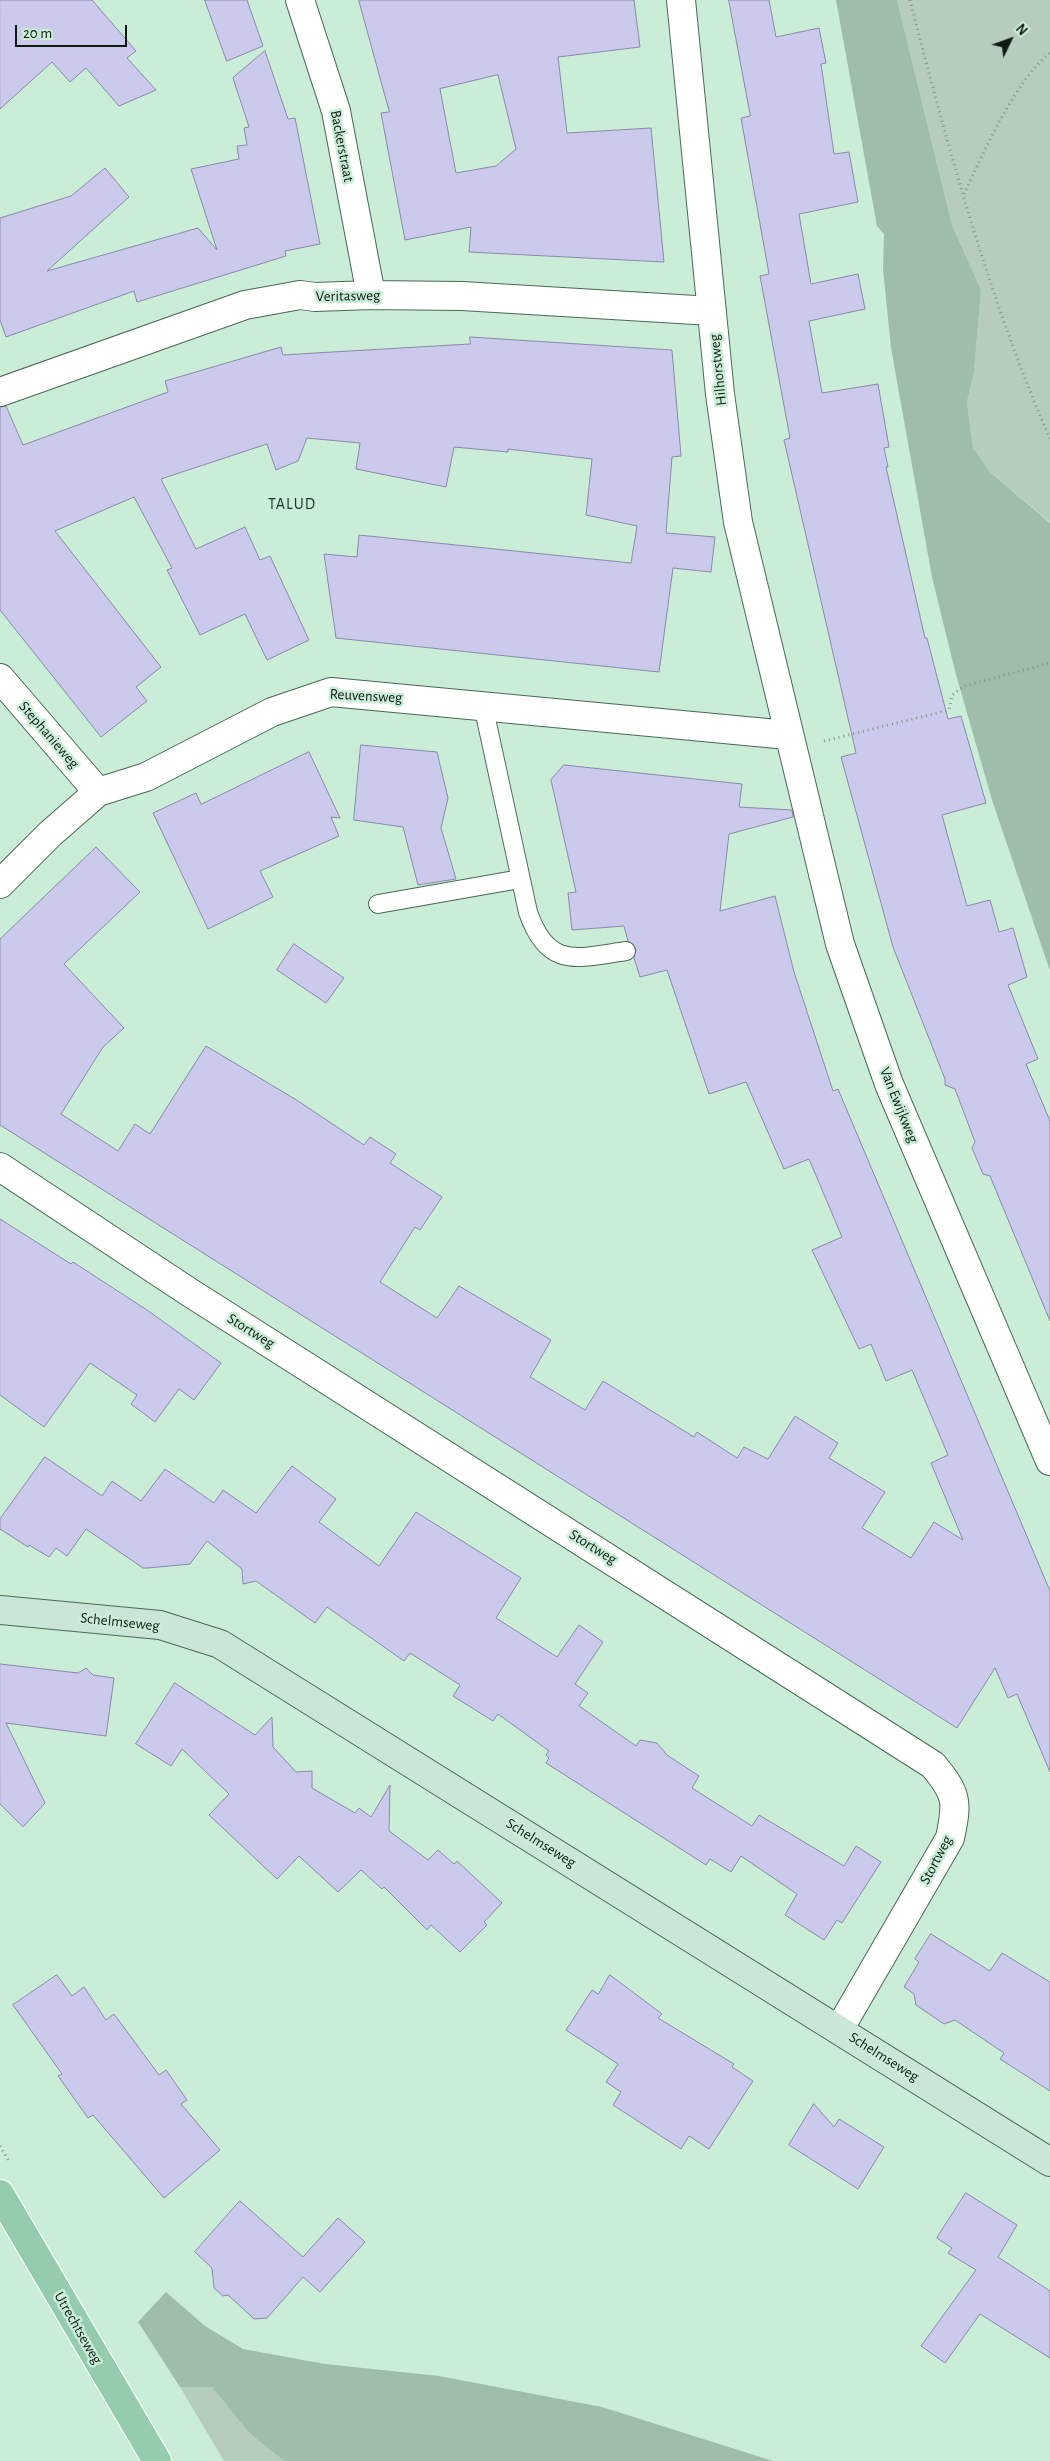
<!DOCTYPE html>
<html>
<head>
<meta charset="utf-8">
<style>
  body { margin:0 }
  #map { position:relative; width:1050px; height:2461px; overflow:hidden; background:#caedd7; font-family:"Alegreya Sans",sans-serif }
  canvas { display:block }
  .north { position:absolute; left:985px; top:15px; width:50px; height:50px; -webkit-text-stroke:4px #caedd7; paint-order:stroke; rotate:48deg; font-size:14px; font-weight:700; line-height:20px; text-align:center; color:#0e1b13 }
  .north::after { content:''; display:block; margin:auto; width:18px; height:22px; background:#0e1b13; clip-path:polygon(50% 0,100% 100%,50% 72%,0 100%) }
  .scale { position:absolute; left:15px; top:25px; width:112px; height:22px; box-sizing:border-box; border:2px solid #0e1b13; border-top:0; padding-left:6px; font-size:15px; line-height:18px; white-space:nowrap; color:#0e1b13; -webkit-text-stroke:4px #caedd7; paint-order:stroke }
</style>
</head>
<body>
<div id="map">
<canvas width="1050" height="2461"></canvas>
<div class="north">N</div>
<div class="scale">20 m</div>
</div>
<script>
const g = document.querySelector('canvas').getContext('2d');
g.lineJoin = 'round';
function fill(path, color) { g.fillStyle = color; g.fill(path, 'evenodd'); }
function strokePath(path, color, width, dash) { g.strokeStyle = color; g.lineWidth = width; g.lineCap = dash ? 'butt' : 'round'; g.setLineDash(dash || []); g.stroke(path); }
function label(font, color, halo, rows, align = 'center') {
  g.font = font + ' "Alegreya Sans",sans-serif'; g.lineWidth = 5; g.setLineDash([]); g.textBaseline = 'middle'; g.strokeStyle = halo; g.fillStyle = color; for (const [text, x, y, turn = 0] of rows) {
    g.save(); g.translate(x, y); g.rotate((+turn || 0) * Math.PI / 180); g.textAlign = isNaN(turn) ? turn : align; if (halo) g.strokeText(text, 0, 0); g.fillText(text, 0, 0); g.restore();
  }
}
fill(new Path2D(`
  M 897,0 L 1050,0 L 1050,522 L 991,473 L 973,448 L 967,402 L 974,372 L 981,290 L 952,225 Z
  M 180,2387 L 212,2387 L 249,2433 L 284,2461 L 224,2461 Z`), '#b6ccbd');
fill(new Path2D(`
  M 836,0 L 897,0 L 952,225 L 981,290 L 974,372 L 967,402 L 973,448 L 991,473 L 1050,523 L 1050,971 L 992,800 L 955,671 L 932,577 L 891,348 L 883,269 L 884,234 L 877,226 Z
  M 166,2292 L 205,2326 L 243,2349 L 325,2364 L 439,2376 L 602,2407 L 773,2461 L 284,2461 L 249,2433 L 212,2387 L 180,2387 L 138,2322 Z`), '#9fbeaa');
const building = new Path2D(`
  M 0,0 L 92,0 L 136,51 L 127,58 L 156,90 L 119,106 L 86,68 L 70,82 L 52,62 L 0,109 Z
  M 205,0 L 247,0 L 263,46 L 227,61 Z
  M 359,0 L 634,0 L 640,47 L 558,57 L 567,133 L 651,128 L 664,262 L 469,252 L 471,227 L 405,240 L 381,113 L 389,112 ZM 498,75 L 516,149 L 496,166 L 456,173 L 440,89 Z
  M 729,0 L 769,0 L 776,37 L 819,28 L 826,63 L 821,64 L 834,154 L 849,152 L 858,202 L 799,214 L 811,284 L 858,274 L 865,309 L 809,321 L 822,393 L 878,384 L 889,447 L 884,448 L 888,467 L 886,467 L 925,638 L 927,638 L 948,719 L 961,716 L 986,803 L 942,815 L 967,906 L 990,900 L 999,932 L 1013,928 L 1027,977 L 1008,985 L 1038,1059 L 1026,1064 L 1050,1121 L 1050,1321 L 990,1176 L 983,1174 L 972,1148 L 975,1142 L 955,1089 L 945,1085 L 945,1079 L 893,947 L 841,757 L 856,753 L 784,440 L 790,438 L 760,276 L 769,274 L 741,118 L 750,116 Z
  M 265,51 L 288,119 L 295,118 L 320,244 L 285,251 L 286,256 L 137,302 L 134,291 L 6,337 L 0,320 L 0,218 L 71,196 L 105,168 L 129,197 L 47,271 L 198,228 L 217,250 L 191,169 L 239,159 L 237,146 L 247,145 L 244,128 L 249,127 L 233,78 Z
  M 470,337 L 672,350 L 681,456 L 672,457 L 666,533 L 715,537 L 711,572 L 673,568 L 659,672 L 336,638 L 324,554 L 357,557 L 359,535 L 631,563 L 637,526 L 586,515 L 592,459 L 508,449 L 508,452 L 454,447 L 446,487 L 356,469 L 360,443 L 307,438 L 298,461 L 276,470 L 267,444 L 161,479 L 196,549 L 245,527 L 260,560 L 270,556 L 309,640 L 267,660 L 245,614 L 200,635 L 167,570 L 172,568 L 134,497 L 55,531 L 161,667 L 136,687 L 147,701 L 101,737 L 0,610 L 0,407 L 6,406 L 23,445 L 168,392 L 165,381 L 281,347 L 283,355 L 332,352 L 470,344 Z
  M 361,745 L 437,752 L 448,798 L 441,828 L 456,879 L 418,885 L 403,827 L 354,820 Z
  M 309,752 L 340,818 L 331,817 L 339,836 L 260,871 L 273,897 L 208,929 L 153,813 L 196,793 L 201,804 Z
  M 564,765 L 742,784 L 739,807 L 792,810 L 793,817 L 729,834 L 720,911 L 775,896 L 794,972 L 833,1091 L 838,1089 L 1050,1591 L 1050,1772 L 1017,1694 L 1008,1698 L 995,1668 L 957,1728 L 0,1125 L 0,939 L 96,847 L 140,892 L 64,964 L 124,1028 L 103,1047 L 61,1114 L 118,1151 L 135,1124 L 150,1134 L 206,1046 L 295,1099 L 364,1145 L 370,1137 L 396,1154 L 390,1163 L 442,1197 L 420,1230 L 415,1227 L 380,1282 L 437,1318 L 459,1286 L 551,1340 L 530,1377 L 585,1410 L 603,1381 L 694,1437 L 697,1432 L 737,1458 L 744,1447 L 768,1459 L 795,1416 L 838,1443 L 829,1458 L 885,1492 L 862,1528 L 911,1558 L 934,1522 L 963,1540 L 931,1463 L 948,1455 L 912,1370 L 886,1381 L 871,1344 L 859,1349 L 812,1250 L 842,1237 L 809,1159 L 784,1169 L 746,1082 L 709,1094 L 667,970 L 640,977 L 634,958 L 636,949 L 628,941 L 624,926 L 572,930 L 568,893 L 576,892 L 551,780 Z
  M 294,944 L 344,978 L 326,1003 L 277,970 Z
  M 0,1219 L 71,1264 L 73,1262 L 147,1310 L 221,1363 L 194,1400 L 179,1389 L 155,1422 L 131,1404 L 137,1395 L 90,1363 L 44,1427 L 0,1395 Z
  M 45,1457 L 102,1496 L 112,1481 L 141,1501 L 165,1469 L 214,1503 L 223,1490 L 256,1513 L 292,1466 L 336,1499 L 319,1522 L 379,1566 L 416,1512 L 521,1578 L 496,1618 L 557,1657 L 579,1625 L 603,1642 L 575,1684 L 588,1693 L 579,1706 L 636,1746 L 640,1740 L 657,1743 L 667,1755 L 699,1776 L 692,1788 L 752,1826 L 759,1815 L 844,1866 L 856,1846 L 881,1862 L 842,1923 L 837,1920 L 824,1940 L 785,1915 L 797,1894 L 741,1856 L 731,1872 L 710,1859 L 706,1865 L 546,1763 L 549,1758 L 546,1755 L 549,1751 L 498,1714 L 493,1721 L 453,1696 L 460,1685 L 410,1653 L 404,1661 L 327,1607 L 315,1623 L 256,1581 L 243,1584 L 242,1569 L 207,1541 L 190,1564 L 148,1568 L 143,1568 L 86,1529 L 67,1556 L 56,1548 L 49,1557 L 29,1545 L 28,1547 L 0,1529 L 0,1519 Z
  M 0,1664 L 78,1673 L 86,1668 L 93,1675 L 114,1678 L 106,1736 L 6,1723 L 45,1803 L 23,1827 L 0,1804 Z
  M 175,1683 L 255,1735 L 272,1717 L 273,1747 L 296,1772 L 312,1771 L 312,1788 L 355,1813 L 359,1808 L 371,1817 L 390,1785 L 389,1831 L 428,1860 L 438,1850 L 454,1864 L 457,1861 L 502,1903 L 484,1922 L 487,1925 L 460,1952 L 431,1925 L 427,1930 L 384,1887 L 382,1889 L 361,1870 L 338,1892 L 299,1856 L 277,1879 L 209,1815 L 229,1794 L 182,1749 L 171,1766 L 136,1744 Z
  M 931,1934 L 990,1971 L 1002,1953 L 1050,1982 L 1050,2091 L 1000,2059 L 1004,2053 L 955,2020 L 944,2024 L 916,2005 L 914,1994 L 904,1987 L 919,1962 L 915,1959 Z
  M 57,1975 L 72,1996 L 84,1987 L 106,2020 L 114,2014 L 159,2075 L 166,2070 L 187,2100 L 181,2104 L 220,2150 L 164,2198 L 93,2115 L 88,2118 L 58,2076 L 62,2074 L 13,2005 Z
  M 610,1975 L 662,2014 L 658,2018 L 734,2064 L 732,2067 L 753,2081 L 709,2149 L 689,2136 L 681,2149 L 613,2105 L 621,2092 L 606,2082 L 618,2064 L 566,2030 L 592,1990 L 598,1994 Z
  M 814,2104 L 834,2127 L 839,2119 L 884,2147 L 858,2189 L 789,2145 Z
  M 966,2193 L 1017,2225 L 998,2257 L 1050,2291 L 1050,2358 L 980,2314 L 945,2363 L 921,2346 L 976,2270 L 948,2253 L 952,2248 L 937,2238 Z
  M 240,2201 L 303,2257 L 338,2218 L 365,2242 L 320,2292 L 303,2277 L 267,2318 L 254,2319 L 228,2295 L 223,2296 L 214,2288 L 212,2268 L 195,2252 Z`);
fill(building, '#cbcaec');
strokePath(building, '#8a89a8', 1);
const lane = new Path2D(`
  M 483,705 L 528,912 C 548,970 577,958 626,951
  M 378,904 L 520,879`);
const street = new Path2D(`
  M 300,0 L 336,111 L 371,295
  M 681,0 L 720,394 L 738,522 L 840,944 L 889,1084 L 1050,1461
  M 0,392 L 245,305 L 300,295 L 315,297 L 371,295 L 462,296 L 712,311
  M 0,678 L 98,792
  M 0,884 L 50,834 L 98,792 L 146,777 L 272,712 L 331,692 L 788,735
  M 0,1167 L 189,1292 L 933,1765 C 957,1794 958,1801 950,1838 L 840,2028`);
const secondary = new Path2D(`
  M 0,1610 L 160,1625 L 220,1644 L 1050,2162`);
const primary = new Path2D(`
  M 0,2194 L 157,2461`);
strokePath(lane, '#4a6856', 20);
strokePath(street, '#4a6856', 30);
strokePath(secondary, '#4a6856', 30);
strokePath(primary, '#fff', 30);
strokePath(new Path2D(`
  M 910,0 C 948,148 989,299 1050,439
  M 964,194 C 984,152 1014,82 1050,53
  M 824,741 L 949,710 L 952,695 L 964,686 L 1050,663
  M 0,2146 L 9,2161`), '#7e9888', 3, [1, 4]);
strokePath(lane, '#fff', 18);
strokePath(street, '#fff', 28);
strokePath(secondary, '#cae6d6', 28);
strokePath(primary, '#95ccae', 28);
label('15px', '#0e1b13', '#caedd7', [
  ["Backerstraat",342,146,79],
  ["Veritasweg",348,296,-1],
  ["Hilhorstweg",718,370,-96],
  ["Reuvensweg",366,696,3],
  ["Stephanieweg",49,735,49],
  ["Van Ewijkweg",899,1105,68],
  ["Stortweg",251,1331,32],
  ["Stortweg",593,1547,32],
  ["Schelmseweg",120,1622,6],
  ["Schelmseweg",541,1843,32],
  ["Stortweg",936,1860,-62],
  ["Schelmseweg",884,2057,32],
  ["Utrechtseweg",78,2328,60]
]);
g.letterSpacing = '1px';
label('16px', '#173524', '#caedd7', [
  ["TALUD",292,504]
]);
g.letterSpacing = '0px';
</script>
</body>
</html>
